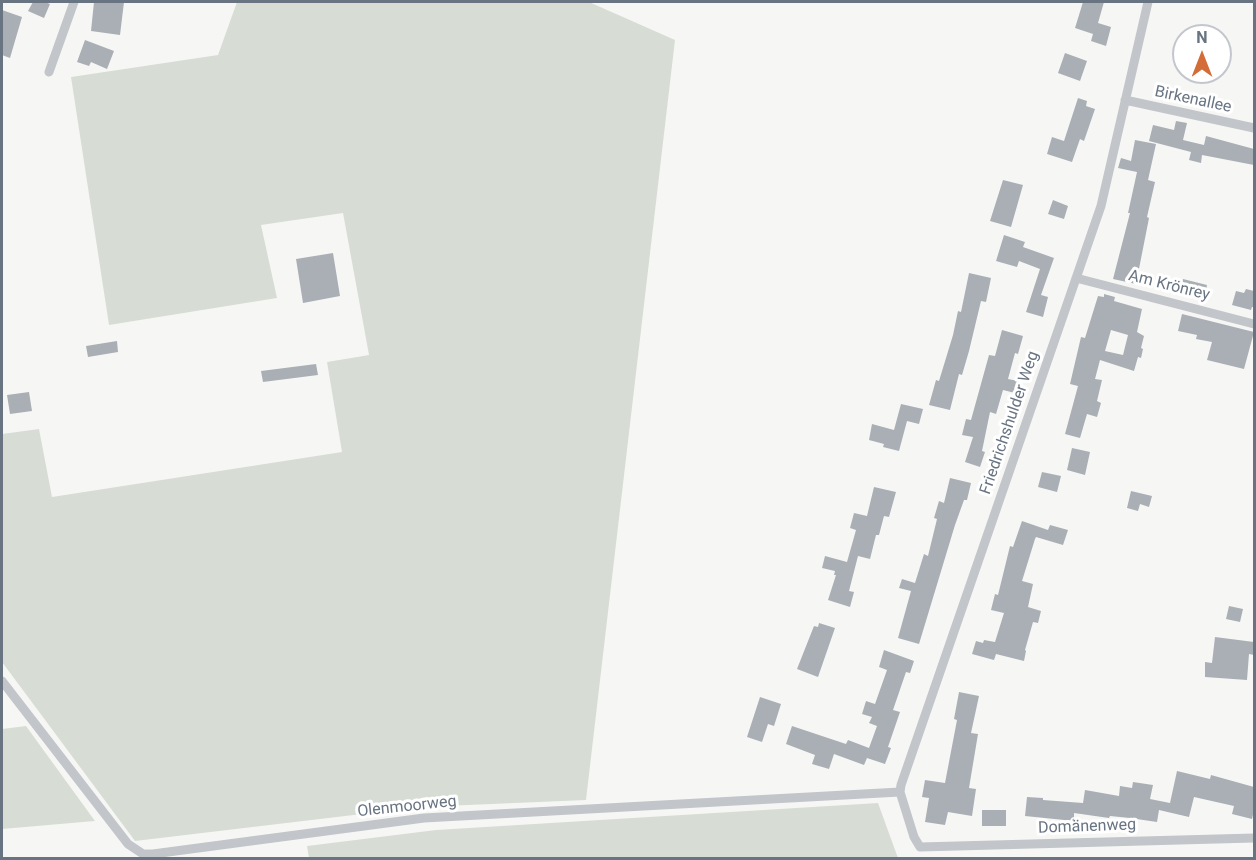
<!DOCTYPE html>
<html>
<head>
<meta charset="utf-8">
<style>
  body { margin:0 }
  #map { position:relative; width:1256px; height:860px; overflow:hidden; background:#f6f7f4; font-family:Roboto,sans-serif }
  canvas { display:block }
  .frame { position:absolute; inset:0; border:3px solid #687482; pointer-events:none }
  .north { position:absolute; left:1172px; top:24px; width:60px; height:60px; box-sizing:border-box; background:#fff; border:2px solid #c3c7cd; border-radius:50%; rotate:0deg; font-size:16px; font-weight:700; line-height:24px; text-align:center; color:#687482 }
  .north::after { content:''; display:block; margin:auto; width:21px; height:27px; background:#d46c37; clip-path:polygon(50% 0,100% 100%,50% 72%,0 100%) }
</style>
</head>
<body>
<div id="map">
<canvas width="1256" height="860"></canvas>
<div class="frame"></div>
<div class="north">N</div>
</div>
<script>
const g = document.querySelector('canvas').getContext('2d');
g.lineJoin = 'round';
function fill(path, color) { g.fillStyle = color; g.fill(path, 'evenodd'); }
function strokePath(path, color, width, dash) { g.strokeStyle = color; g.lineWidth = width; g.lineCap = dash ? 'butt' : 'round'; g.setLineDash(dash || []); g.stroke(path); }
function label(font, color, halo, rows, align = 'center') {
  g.font = font + ' Roboto,sans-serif'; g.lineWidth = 6; g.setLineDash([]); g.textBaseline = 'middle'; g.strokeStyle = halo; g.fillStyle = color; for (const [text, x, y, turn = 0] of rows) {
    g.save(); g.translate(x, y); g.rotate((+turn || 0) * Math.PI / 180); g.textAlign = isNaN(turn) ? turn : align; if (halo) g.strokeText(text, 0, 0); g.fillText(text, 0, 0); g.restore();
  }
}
fill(new Path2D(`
  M 237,2 L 589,2 L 675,40 L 586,800 L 421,807 L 135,841 L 2,662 L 2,434 L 39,429 L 52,497 L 342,452 L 327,362 L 369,355 L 343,213 L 261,225 L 277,298 L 109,325 L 71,77 L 218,55 Z
  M 26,726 L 95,821 L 2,829 L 2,729 Z
  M 878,803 L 898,858 L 309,858 L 307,846 L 436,830 Z`), '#d7ddd5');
fill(new Path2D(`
  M 33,2 L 45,2 L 50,4 L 44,18 L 28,11 Z
  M 94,2 L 124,2 L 120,35 L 91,31 Z
  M 1083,2 L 1104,2 L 1098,23 L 1111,27 L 1106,46 L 1091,41 L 1093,34 L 1075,28 Z
  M 2,10 L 22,17 L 10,58 L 2,55 Z
  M 85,40 L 114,51 L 107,69 L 91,62 L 89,66 L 77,62 Z
  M 1065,53 L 1087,61 L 1080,81 L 1058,73 Z
  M 1078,98 L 1087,101 L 1086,106 L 1095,109 L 1084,141 L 1080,139 L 1072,162 L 1047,154 L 1052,137 L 1064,141 Z
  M 1176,121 L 1187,123 L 1183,140 L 1204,145 L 1206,136 L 1254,149 L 1254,165 L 1202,155 L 1201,163 L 1189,160 L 1191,152 L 1149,141 L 1153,125 L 1174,130 Z
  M 1135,140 L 1156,144 L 1148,180 L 1155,182 L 1147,217 L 1149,218 L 1136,284 L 1113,279 L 1130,213 L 1128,213 L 1137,172 L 1118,168 L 1121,158 L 1131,161 Z
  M 1003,180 L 1023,185 L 1011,227 L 990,221 Z
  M 1053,200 L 1068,206 L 1064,219 L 1048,214 Z
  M 1004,235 L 1025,242 L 1023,247 L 1054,258 L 1041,295 L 1048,297 L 1043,317 L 1026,312 L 1040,269 L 1019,261 L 1017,267 L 996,261 Z
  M 333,253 L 340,296 L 303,303 L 296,259 Z
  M 969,273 L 991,278 L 986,302 L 981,301 L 969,351 L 962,375 L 959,374 L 950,410 L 929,405 L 936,380 L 939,381 L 953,335 L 958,311 L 961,312 Z
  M 1183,279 L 1207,285 L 1205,295 L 1199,294 L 1198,297 L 1180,292 Z
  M 1246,289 L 1254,291 L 1254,307 L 1252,307 L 1251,310 L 1232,305 L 1236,291 L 1244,293 Z
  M 1104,294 L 1115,297 L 1114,301 L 1142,309 L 1137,332 L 1144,336 L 1141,348 L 1143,349 L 1141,358 L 1138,357 L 1134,371 L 1100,360 L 1095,379 L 1102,380 L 1097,401 L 1101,403 L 1097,417 L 1087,414 L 1080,438 L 1065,434 L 1078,386 L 1070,384 L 1081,337 L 1085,338 L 1098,296 L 1104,297 ZM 1111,330 L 1128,335 L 1123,355 L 1105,351 Z
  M 1182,314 L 1254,332 L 1244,369 L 1207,360 L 1212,342 L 1196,339 L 1197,335 L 1178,331 Z
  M 1002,330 L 1023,336 L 1018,354 L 1015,353 L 1008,379 L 1018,381 L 1015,393 L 1003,390 L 996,414 L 990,412 L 982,451 L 985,452 L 980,467 L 965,462 L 973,437 L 962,435 L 966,419 L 971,420 L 989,355 L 995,356 Z
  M 117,341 L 118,352 L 88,357 L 86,346 Z
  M 316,364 L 318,375 L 263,382 L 261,371 Z
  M 29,392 L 32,411 L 10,414 L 7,395 Z
  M 901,404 L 923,409 L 919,424 L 907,421 L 899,451 L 883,447 L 884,444 L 869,440 L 872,424 L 894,430 Z
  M 1072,448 L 1090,452 L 1085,475 L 1067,470 Z
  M 1042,472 L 1061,476 L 1057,492 L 1038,487 Z
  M 950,478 L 971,483 L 967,500 L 964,500 L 955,525 L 919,644 L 898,638 L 911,591 L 899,588 L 902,579 L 915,583 L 924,554 L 928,556 L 937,519 L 934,518 L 939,501 L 944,503 Z
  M 874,487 L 896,492 L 889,517 L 884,516 L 879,535 L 876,535 L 870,559 L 858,556 L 849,591 L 854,592 L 850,607 L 828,600 L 836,575 L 834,575 L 835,571 L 822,568 L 825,556 L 847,562 L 856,530 L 850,528 L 854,513 L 867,516 Z
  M 1131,491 L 1152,496 L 1149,507 L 1140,504 L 1138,511 L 1127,508 Z
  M 1022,521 L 1048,530 L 1050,525 L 1068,530 L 1063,545 L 1036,537 L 1035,539 L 1022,581 L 1033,584 L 1028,607 L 1041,611 L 1038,623 L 1033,622 L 1025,650 L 1026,651 L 1024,661 L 996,654 L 994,660 L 972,654 L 976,641 L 983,643 L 984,640 L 995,642 L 1004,613 L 991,610 L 995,594 L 998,595 L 1010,546 L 1013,547 Z
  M 1229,606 L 1243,609 L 1240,622 L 1226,619 Z
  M 819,623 L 835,628 L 818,677 L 797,669 L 814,626 L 818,627 Z
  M 1215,637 L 1254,642 L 1254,655 L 1249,654 L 1247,680 L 1205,677 L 1205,662 L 1212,663 Z
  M 884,650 L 914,661 L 910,673 L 906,672 L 893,710 L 900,712 L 888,747 L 891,748 L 885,764 L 867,758 L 864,765 L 834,754 L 829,769 L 812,764 L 815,755 L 786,744 L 792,726 L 846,744 L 848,740 L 869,748 L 877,726 L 869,723 L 872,717 L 862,714 L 866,701 L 875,704 L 887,670 L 879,667 Z
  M 959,692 L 979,696 L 971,733 L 978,734 L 969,788 L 976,789 L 972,816 L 948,812 L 945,825 L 925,822 L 929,798 L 922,797 L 925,780 L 945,783 L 957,720 L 954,719 Z
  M 760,697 L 781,704 L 774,726 L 768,724 L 762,742 L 747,737 Z
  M 1177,771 L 1210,779 L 1211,775 L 1254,787 L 1254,810 L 1252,819 L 1232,814 L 1234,806 L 1194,797 L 1189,817 L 1159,810 L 1157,822 L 1130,818 L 1110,816 L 1109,818 L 1074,813 L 1074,821 L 1025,816 L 1027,797 L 1043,798 L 1043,800 L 1083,803 L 1085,790 L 1119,796 L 1120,786 L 1132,788 L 1133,782 L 1153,785 L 1150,799 L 1170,803 Z
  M 982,810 L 1006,810 L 1006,826 L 982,826 Z`), '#a9afb5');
strokePath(new Path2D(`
  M 49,72 L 74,2
  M 1125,100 L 1254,128
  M 1076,278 L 1254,324
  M 2,681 L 128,844 L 143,854 L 153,854 L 424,818 L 900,792
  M 920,847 L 914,837 L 900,792 L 901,785 L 1101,206 L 1148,2
  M 920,847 L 1254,838`), '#c2c5c9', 9);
label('16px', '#687482', '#fff', [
  ["Birkenallee",1193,100,12],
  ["Am Krönrey",1169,286,14],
  ["Friedrichshulder Weg",1010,423,-71],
  ["Olenmoorweg",407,807,-6],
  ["Domänenweg",1087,827,-2]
]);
</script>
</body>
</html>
